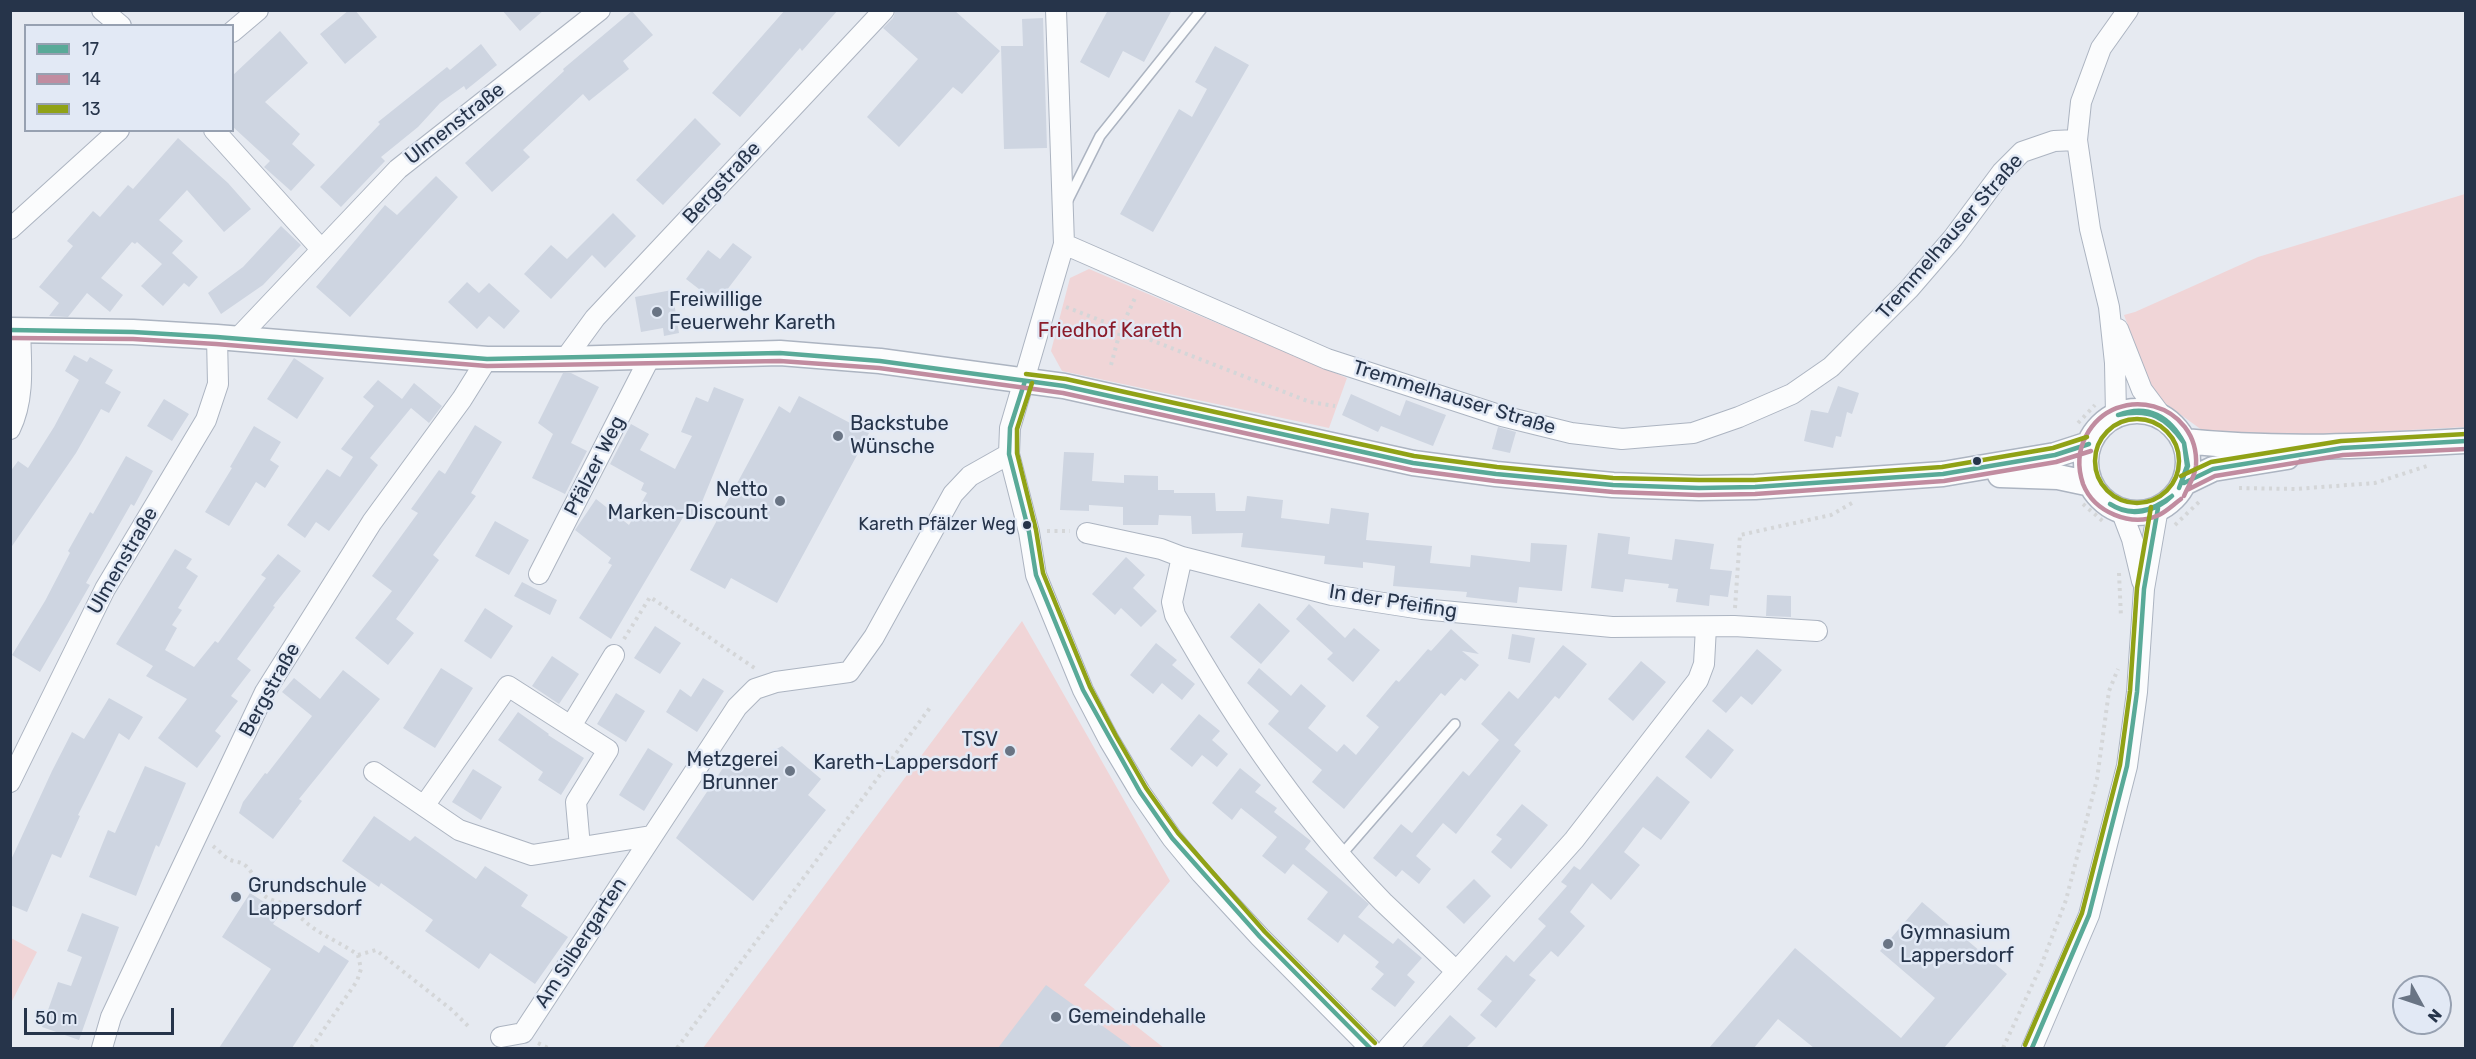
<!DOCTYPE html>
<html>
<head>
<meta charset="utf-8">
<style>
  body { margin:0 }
  #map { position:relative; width:2476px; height:1059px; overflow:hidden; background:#e6eaf1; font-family:Rubik,sans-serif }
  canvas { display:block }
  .frame { position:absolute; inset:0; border:12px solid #26344a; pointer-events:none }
  .legend { position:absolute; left:24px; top:24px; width:210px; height:108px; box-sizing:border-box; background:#e2e9f5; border:2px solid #97a1b1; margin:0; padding:8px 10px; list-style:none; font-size:18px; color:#26344a }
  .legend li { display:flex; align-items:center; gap:12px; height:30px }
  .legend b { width:30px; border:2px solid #97a1b1 }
  .north { position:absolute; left:2392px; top:975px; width:60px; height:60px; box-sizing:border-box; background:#e2e9f5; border:2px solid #97a1b1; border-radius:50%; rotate:130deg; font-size:16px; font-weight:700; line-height:24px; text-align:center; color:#26344a }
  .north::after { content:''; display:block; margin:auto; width:21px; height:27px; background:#697484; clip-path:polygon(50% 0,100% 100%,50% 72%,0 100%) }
  .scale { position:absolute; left:24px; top:1008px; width:150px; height:27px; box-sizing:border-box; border:3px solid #26344a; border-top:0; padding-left:8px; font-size:18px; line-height:21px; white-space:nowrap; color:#26344a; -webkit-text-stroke:4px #e2e9f5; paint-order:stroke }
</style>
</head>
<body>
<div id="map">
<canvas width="2476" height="1059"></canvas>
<div class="frame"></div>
<ul class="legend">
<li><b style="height:8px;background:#59aa98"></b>17</li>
<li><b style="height:8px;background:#c18ca0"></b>14</li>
<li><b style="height:8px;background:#90a216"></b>13</li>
</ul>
<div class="north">N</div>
<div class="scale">50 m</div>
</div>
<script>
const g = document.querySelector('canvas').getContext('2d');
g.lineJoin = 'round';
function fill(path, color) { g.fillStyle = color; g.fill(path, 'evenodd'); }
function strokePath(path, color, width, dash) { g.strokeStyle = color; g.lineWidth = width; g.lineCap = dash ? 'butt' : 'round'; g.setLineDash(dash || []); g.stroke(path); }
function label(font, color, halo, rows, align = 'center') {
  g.font = font + ' Rubik,sans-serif'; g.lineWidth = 5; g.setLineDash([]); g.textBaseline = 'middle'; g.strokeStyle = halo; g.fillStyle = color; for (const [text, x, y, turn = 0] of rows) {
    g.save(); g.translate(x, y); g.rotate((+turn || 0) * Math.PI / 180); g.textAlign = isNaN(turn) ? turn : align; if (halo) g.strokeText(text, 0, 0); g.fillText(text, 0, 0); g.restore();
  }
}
fill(new Path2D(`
  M 2465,194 L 2465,427 L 2279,437 L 2206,433 L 2155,396 L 2124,315 L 2135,312 L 2258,257 Z
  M 1089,269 L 1347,378 L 1329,428 L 1062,371 L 1051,351 L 1070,278 Z
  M 1022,621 L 1170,881 L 1084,985 L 1164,1048 L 703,1048 Z
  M 11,938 L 37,952 L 11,1003 Z`), '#f0d5d7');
fill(new Path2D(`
  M 349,10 L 355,10 L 377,37 L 345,64 L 320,34 Z
  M 502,10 L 544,10 L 520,31 Z
  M 785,10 L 838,10 L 802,51 L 800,48 L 740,117 L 712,93 Z
  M 896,10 L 954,10 L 1000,51 L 962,94 L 953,87 L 899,147 L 867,117 L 918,59 L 883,28 L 893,18 Z
  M 1108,10 L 1172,10 L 1144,62 L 1123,51 L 1109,78 L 1080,62 Z
  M 632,11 L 653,35 L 623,61 L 629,69 L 589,101 L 583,94 L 523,150 L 530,157 L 492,192 L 465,163 L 564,71 L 563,69 Z
  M 1043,18 L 1047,148 L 1004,149 L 1001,46 L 1023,46 L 1022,19 Z
  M 280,31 L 308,63 L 265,102 L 300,134 L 292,144 L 315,165 L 291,191 L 264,167 L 270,161 L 232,126 L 232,76 Z
  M 481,44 L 497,65 L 466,90 L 464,86 L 440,103 L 418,127 L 381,157 L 385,161 L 341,207 L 320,187 L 380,124 L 378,122 L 447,67 L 450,70 Z
  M 1215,46 L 1249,65 L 1153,232 L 1120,214 L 1179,109 L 1192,117 L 1207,89 L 1195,82 Z
  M 695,118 L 721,144 L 663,205 L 636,180 Z
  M 178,138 L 228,183 L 251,209 L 224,232 L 187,190 L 159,220 L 183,241 L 172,253 L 198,277 L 189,287 L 184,283 L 163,306 L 141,286 L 162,264 L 137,242 L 135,244 L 132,242 L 101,278 L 123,295 L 110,312 L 87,293 L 68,317 L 49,316 L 59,303 L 39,287 L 73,246 L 67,241 L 93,211 L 100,217 L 128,185 L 133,189 Z
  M 436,176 L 458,197 L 350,317 L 316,287 L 385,205 L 397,215 Z
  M 613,213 L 636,236 L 605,268 L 592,255 L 551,299 L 524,274 L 551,245 L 567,259 Z
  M 281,226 L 301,245 L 263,285 L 221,314 L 208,293 L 243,267 Z
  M 733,243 L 752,257 L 717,303 L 686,279 L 708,250 L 720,259 Z
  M 467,282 L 479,293 L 489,283 L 520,311 L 504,329 L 489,316 L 477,329 L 448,302 Z
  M 672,290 L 679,333 L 664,336 L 663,328 L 641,332 L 635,297 Z
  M 74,355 L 87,362 L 90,357 L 113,370 L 105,383 L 121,392 L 109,413 L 101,409 L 76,453 L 10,549 L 10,472 L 18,461 L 28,468 L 54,427 L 79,380 L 65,371 Z
  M 294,358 L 324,378 L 297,419 L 267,399 Z
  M 563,373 L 571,373 L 599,387 L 571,443 L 587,451 L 565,494 L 532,478 L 553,434 L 538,423 Z
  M 378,380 L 402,399 L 414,383 L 442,406 L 429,423 L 411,408 L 370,458 L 378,465 L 329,531 L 316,522 L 305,538 L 287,525 L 327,469 L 340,477 L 353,457 L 341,449 L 374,406 L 363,397 Z
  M 1838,386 L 1859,393 L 1852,414 L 1847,412 L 1841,437 L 1836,436 L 1833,448 L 1804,441 L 1811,410 L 1828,413 Z
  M 714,387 L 744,399 L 695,519 L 685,514 L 611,639 L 579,618 L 612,565 L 608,563 L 611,558 L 575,530 L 596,499 L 629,525 L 647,493 L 641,490 L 644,483 L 610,464 L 631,424 L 649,434 L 640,450 L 675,469 L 692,436 L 681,432 L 696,397 L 708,402 Z
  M 1351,394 L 1400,416 L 1406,400 L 1446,415 L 1433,446 L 1381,426 L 1378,432 L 1342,415 Z
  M 799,396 L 869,433 L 777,603 L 731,578 L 725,589 L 690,570 L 779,406 L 790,413 Z
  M 164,399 L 189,414 L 172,441 L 147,426 Z
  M 475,425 L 502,442 L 471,493 L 476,496 L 433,555 L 439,560 L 396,619 L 414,633 L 388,665 L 355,638 L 392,591 L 372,576 L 418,513 L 411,509 L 439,470 L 445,474 Z
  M 254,426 L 281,442 L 270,460 L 279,466 L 265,488 L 256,482 L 229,526 L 205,512 L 232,468 L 230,467 Z
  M 1498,427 L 1516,432 L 1510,453 L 1492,449 Z
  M 1064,452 L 1094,453 L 1092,481 L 1124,483 L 1124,475 L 1158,476 L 1158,490 L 1174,490 L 1174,493 L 1215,493 L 1216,511 L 1245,511 L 1247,496 L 1283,500 L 1281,518 L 1329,524 L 1331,508 L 1369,513 L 1366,540 L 1432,546 L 1430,563 L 1470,567 L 1471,555 L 1530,562 L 1531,543 L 1567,545 L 1562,591 L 1519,587 L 1517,603 L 1466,597 L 1467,592 L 1393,586 L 1395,566 L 1363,562 L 1363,568 L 1324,564 L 1325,556 L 1241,547 L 1243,533 L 1192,534 L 1191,516 L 1159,515 L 1158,525 L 1123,525 L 1123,507 L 1089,505 L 1089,511 L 1060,510 Z
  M 126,456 L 153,471 L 134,506 L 131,504 L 86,583 L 90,585 L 40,672 L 12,655 L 45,601 L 70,553 L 68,551 L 90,512 L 93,514 Z
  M 495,521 L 529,540 L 509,575 L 475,556 Z
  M 1598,533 L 1630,537 L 1628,554 L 1672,560 L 1675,539 L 1714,544 L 1710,569 L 1732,571 L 1728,597 L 1710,595 L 1709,606 L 1676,602 L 1678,589 L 1668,588 L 1669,584 L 1625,579 L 1623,592 L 1591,588 Z
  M 175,549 L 192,559 L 186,568 L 198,576 L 178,608 L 182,610 L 172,625 L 177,628 L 165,650 L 194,667 L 215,641 L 218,643 L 266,578 L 261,575 L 278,554 L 301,571 L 273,606 L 275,607 L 237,659 L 251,670 L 231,696 L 238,701 L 215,731 L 221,736 L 197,768 L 158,738 L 187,699 L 146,676 L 153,666 L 116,644 Z
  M 1126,557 L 1145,575 L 1133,588 L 1157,611 L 1141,627 L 1121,608 L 1115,615 L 1092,594 Z
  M 522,582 L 557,600 L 550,615 L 514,596 Z
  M 1767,595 L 1791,596 L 1791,617 L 1766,616 Z
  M 1259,603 L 1290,631 L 1261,664 L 1230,637 Z
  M 1309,604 L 1345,638 L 1354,628 L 1380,650 L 1353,682 L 1327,659 L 1333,653 L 1296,619 Z
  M 485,608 L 513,626 L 491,659 L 464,641 Z
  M 655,626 L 681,643 L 660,674 L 634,658 Z
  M 1451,629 L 1479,654 L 1462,651 L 1479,665 L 1465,681 L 1461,678 L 1445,696 L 1441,693 L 1344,809 L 1312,782 L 1322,770 L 1268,724 L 1279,711 L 1247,683 L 1259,668 L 1291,696 L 1301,684 L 1326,706 L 1308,728 L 1337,752 L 1344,744 L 1356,755 L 1379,727 L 1366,716 L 1396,680 L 1399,682 L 1428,649 L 1431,651 Z
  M 1512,634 L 1535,638 L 1530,663 L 1508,659 Z
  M 1156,643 L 1177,660 L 1172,665 L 1195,684 L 1182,700 L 1162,683 L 1153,694 L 1130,675 Z
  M 1563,645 L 1587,664 L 1559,699 L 1555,696 L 1514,745 L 1521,751 L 1456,834 L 1443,823 L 1416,856 L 1431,869 L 1419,884 L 1402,870 L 1396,877 L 1373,858 L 1401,824 L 1412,833 L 1463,771 L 1469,776 L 1499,740 L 1481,724 L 1509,691 L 1518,699 Z
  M 1757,649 L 1782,670 L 1752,705 L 1741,696 L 1726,713 L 1712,701 Z
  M 552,656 L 579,674 L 559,704 L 532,686 Z
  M 1641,661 L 1666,682 L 1633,721 L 1608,699 Z
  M 441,668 L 473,688 L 435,748 L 403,728 Z
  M 343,670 L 380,699 L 299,799 L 302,801 L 273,839 L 239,813 L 243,802 L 265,773 L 267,774 L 312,716 L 282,692 L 294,678 L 320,699 Z
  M 703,678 L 724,691 L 697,732 L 666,712 L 680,689 L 691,697 Z
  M 616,693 L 645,711 L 626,742 L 597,724 Z
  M 109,698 L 143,717 L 129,740 L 119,733 L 78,815 L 80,816 L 61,858 L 52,854 L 27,912 L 10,905 L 10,862 L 52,771 L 72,732 L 84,739 Z
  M 518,712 L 549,734 L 548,735 L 584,758 L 561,795 L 538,780 L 543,772 L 498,740 Z
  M 1199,714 L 1220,731 L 1212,740 L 1228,754 L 1217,767 L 1202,755 L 1192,767 L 1170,749 Z
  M 1708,729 L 1734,750 L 1711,779 L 1685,757 Z
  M 782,746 L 821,779 L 808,795 L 826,810 L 753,901 L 676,838 L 727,762 L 744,767 Z
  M 648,748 L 673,764 L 644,811 L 619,795 Z
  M 145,766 L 186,783 L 159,847 L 156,845 L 136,896 L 89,877 L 108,830 L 115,833 Z
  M 1240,768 L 1261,785 L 1255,792 L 1277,808 L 1274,812 L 1311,841 L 1305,849 L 1369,904 L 1358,917 L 1393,944 L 1398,938 L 1422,958 L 1407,975 L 1415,982 L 1395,1007 L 1371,989 L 1384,974 L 1375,967 L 1379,962 L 1344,934 L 1338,943 L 1307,919 L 1328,892 L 1293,864 L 1285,874 L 1262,856 L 1277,837 L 1241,808 L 1232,820 L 1212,803 Z
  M 473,769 L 502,787 L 481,820 L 452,802 Z
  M 1657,776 L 1690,802 L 1661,840 L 1643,827 L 1624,852 L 1640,865 L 1611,900 L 1592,883 L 1570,912 L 1585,926 L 1558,957 L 1551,951 L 1529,975 L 1536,980 L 1496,1028 L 1480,1015 L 1492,1001 L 1477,989 L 1506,955 L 1514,962 L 1546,926 L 1538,919 L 1567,886 L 1561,882 L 1574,866 L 1580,870 Z
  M 1522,804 L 1548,825 L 1511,869 L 1491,852 L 1502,839 L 1496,835 Z
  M 374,816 L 410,841 L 415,836 L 476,879 L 485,866 L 528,895 L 521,906 L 568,937 L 535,984 L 490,953 L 479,969 L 425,931 L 433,920 L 381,883 L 379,887 L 342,861 Z
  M 1474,879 L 1491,896 L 1464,924 L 1446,907 Z
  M 250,893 L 281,913 L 273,924 L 319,953 L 324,945 L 349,961 L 292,1048 L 219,1048 L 271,969 L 222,937 Z
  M 1922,902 L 2007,974 L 1944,1048 L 1814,1048 L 1778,1019 L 1754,1048 L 1709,1048 L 1795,948 L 1901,1038 L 1935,998 L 1880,951 Z
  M 82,913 L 119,927 L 79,1040 L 42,1027 L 58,982 L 71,986 L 82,957 L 67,951 Z
  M 1046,985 L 1133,1048 L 998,1048 Z
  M 1450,1015 L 1476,1038 L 1466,1048 L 1421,1048 Z`), '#ced5e1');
const service = new Path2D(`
  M 1067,202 L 1100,136 L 1201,10
  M 1342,854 L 1455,724`);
const minor = new Path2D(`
  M 102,10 L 121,26
  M 1056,10 L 1064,244 L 1010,428 L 1009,454 L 1029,532 L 1036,575 L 1083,690 L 1109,740 L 1140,792 L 1172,838 L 1201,873 L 1260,937 L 1370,1048
  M 232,32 L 258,10
  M 214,130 L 321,249
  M 10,229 L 119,130
  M 1064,244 L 1327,359 L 1502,416 L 1571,433 L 1622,439 L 1693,433 L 1739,417 L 1792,394 L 1831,367 L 1909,289 L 1953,238 L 2002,172 L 2022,152 L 2054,141 L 2077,140
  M 2118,329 L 2142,390 L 2163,418
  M 237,339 L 398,169 L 600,10
  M 565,359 L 595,318 L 884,10
  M 2116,415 L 2115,363 L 2109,307 L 2090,229 L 2077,140 L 2081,102 L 2101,48 L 2128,10
  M 10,429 C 25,399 21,363 20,330
  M 2121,510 L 2132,539 L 2142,581
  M 1087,533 L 1161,549 L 1182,557 L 1332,595 L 1422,609 L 1612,627 L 1734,626 L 1817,631
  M 1182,557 L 1172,602 L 1175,615 C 1233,718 1300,817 1383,902 C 1407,925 1432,948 1456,971
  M 539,574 L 650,357
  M 571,726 L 614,655
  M 374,772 L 459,830 L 532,855 L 651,836
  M 10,782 L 105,589 L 206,420 L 218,384 L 217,337
  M 424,806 L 508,686 L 608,750 L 576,802 L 580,847
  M 501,1037 L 523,1033 L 737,707 L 755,689 L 776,682 L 849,672 L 874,637 L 953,494 L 970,476 L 1009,454
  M 102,1048 L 111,1017 L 265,692 L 372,522 L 462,399 L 487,359
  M 1388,1048 L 1574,840 L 1698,680 L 1704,664 L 1706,627
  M 2032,1048 L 2089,915 L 2127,766 L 2137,692 L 2144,589 L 2158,508`);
const tertiary = new Path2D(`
  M 10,330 L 133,332 L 217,337 L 487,359 L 565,359 L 780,353 L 880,361 L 1064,386 L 1413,463 L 1496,474 L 1613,485 L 1699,488 L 1755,487 L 1943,474 L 2055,455 L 2089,444
  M2086 462a51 51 0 1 1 102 0a51 51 0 1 1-102 0Z
  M 2184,441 C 2278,451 2371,446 2466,441
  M 2000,475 L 2058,477 L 2091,484
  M 2184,483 L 2213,469 L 2287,457`);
strokePath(service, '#acb4c1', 12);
strokePath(minor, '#acb4c1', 22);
strokePath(tertiary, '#acb4c1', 27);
strokePath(new Path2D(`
  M 1066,307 L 1310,402 L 1335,406
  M 1111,365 L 1121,328 L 1135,298
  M 2078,423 L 2095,405
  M 2239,488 L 2295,489 L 2375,483 L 2427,466
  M 2083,504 L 2105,523
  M 2175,525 L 2200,501
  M 1047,531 L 1070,531
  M 2119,573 L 2121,617
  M 1735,608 L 1740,535 L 1831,515 L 1852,503
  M 624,639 L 650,597 L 756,669
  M 213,846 C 218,850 223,855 228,859 C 234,862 241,861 246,866 C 266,886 250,899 290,904 C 308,932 333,937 358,955 L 361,969 L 357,981 L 311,1048
  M 358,955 L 376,950 L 452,1010 L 471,1029
  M 538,1043 L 548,1048
  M 677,1048 L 932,705
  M 2003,1048 L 2041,966 L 2066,900 L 2097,779 L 2109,691 L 2118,669`), '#d4d6d8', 4, [3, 4.5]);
strokePath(service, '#fbfcfd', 9);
strokePath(minor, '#fbfcfd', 20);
strokePath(tertiary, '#fbfcfd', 24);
strokePath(new Path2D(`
  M 10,330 L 133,332 L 217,337 L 487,359 L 780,353 L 880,361 L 1064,386 L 1413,463 L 1496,474 L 1613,485 L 1699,488 L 1755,487 L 1943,474 L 2055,455 L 2089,444
  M 1025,381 L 1010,428 L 1009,454 L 1029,532 L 1036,575 L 1083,690 L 1140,792 L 1172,838 L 1260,937 L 1370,1048
  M 2118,415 C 2148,403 2170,417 2184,443
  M 2118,415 C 2150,408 2166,417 2184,443
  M 2184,483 L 2213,469 L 2342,448 L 2466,441
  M 2179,488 L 2187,466 L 2184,443
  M 2179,488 L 2188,466 L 2184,443
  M 2110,504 C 2132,518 2153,510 2172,496
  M 2110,504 C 2130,518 2156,512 2172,496
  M 2032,1048 L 2089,915 L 2127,766 L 2137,692 L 2144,589 L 2158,508`), '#59aa98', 4.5);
strokePath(new Path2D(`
  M 10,338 L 133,339 L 216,344 L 487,366 L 780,361 L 879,368 L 1063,393 L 1412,470 L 1495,481 L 1613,492 L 1699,495 L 1755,494 L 1944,481 L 2056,462 L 2091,451
  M 2187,490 L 2215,476 L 2343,455 L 2466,449
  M 2181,499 C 2174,504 2167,511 2159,515 C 2131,528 2094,512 2083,484 C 2077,466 2078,451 2086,436 C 2116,380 2200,403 2196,466 C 2195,477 2188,486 2184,496`), '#c18ca0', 4.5);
strokePath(new Path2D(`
  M 1026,374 L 1066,379 L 1414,456 L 1497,467 L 1613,478 L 1699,480 L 1755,480 L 1942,467 L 2053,448 L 2087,437
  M 1032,383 L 1017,429 L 1017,453 L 1036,530 L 1043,573 L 1090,687 L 1116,736 L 1146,788 L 1178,833 L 1265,932 L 1375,1043
  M2095 461a42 42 0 1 1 84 0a42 42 0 1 1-84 0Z
  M 2181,476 L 2211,462 L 2341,441 L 2466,434
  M 2025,1045 L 2082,913 L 2120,765 L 2130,691 L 2137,588 L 2151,507`), '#90a216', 4.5);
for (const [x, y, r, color] of [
  [657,312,6,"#697484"],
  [838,436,6,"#697484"],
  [1977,461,5,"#26344a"],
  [780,501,6,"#697484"],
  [1027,525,5,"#26344a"],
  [1010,751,6,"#697484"],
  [790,771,6,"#697484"],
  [236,897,6,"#697484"],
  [1888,944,6,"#697484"],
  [1056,1017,6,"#697484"]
]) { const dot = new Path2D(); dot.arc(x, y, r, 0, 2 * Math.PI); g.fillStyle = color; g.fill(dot); strokePath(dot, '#e2e9f5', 2); }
label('18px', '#26344a', '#e2e9f5', [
  ["Kareth Pfälzer Weg",1016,525]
], 'right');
label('20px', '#26344a', '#e2e9f5', [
  ["Ulmenstraße",455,124,-38],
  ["Bergstraße",722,183,-47],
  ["Tremmelhauser Straße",1950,237,-49],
  ["Tremmelhauser Straße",1454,398,17],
  ["Pfälzer Weg",595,466,-63],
  ["Ulmenstraße",123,561,-60],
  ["In der Pfeifing",1393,602,9],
  ["Bergstraße",270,690,-61],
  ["Am Silbergarten",581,943,-57]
]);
label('20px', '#26344a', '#e2e9f5', [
  ["Freiwillige",669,300],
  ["Feuerwehr Kareth",669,323],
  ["Backstube",850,424],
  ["Wünsche",850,447],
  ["Netto",768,490,"right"],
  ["Marken-Discount",768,513,"right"],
  ["TSV",998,740,"right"],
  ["Kareth-Lappersdorf",998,763,"right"],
  ["Metzgerei",778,760,"right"],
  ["Brunner",778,783,"right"],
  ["Grundschule",248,886],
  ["Lappersdorf",248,909],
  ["Gymnasium",1900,933],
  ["Lappersdorf",1900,956],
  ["Gemeindehalle",1068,1017]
], 'left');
label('20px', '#8b1c2b', '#e2e9f5', [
  ["Friedhof Kareth",1110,331]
]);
</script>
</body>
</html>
